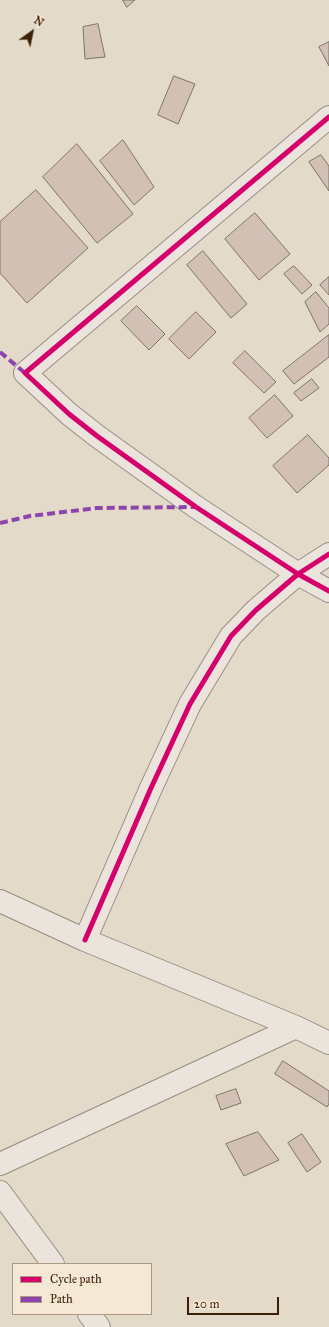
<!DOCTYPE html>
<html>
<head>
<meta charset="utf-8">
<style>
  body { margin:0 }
  #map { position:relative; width:329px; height:1327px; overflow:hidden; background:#e4dac9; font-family:"IM FELL Great Primer",serif }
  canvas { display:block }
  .legend { position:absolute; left:12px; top:1263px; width:140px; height:52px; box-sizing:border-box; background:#f5e9d5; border:1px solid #ab9983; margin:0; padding:5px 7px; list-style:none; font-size:12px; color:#3d2107 }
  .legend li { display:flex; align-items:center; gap:8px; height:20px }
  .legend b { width:20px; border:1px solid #ab9983 }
  .north { position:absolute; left:12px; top:12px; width:40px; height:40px; -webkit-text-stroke:3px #f5e9d5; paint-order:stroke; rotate:33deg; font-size:11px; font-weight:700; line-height:16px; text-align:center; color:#3d2107 }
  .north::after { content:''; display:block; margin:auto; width:14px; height:18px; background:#3d2107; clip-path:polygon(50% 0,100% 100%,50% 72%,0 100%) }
  .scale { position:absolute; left:187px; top:1297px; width:92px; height:18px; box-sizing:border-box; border:2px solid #3d2107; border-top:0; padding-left:5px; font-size:12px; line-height:14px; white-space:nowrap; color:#3d2107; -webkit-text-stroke:3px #f5e9d5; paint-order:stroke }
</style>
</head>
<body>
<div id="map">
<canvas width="329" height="1327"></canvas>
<ul class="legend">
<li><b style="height:5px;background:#d6006c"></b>Cycle path</li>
<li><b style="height:5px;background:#8e44ad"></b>Path</li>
</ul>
<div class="north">N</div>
<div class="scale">20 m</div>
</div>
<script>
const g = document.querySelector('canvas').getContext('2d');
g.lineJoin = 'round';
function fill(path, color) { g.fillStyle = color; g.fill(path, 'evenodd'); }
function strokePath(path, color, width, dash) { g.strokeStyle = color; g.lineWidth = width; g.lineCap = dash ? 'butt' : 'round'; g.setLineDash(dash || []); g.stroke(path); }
const building = new Path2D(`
  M 123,0 L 135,0 L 127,7 Z
  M 98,24 L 105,57 L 85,59 L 83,27 Z
  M 329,42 L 329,66 L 319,47 Z
  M 174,76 L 195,84 L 178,124 L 158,115 Z
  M 123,140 L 154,187 L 134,205 L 100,161 Z
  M 77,144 L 133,214 L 97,243 L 43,177 Z
  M 321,155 L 329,166 L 329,191 L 309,162 Z
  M 36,190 L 88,248 L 27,303 L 0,273 L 0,222 Z
  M 255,213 L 290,254 L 259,280 L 225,239 Z
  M 203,251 L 247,304 L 231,318 L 187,265 Z
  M 294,266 L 312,285 L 302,294 L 284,274 Z
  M 329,277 L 329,295 L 320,285 Z
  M 316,292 L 329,308 L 329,324 L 320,332 L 305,302 Z
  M 137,306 L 165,334 L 149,350 L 121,321 Z
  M 196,312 L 216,332 L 189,359 L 169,339 Z
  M 329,335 L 329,357 L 294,384 L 283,371 Z
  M 245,351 L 276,382 L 264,393 L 233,363 Z
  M 312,379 L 319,388 L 301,401 L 294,393 Z
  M 275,395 L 293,416 L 267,438 L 249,418 Z
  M 308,435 L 329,458 L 329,465 L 297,493 L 273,466 Z
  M 283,1061 L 329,1091 L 329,1104 L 327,1107 L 275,1074 Z
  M 236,1089 L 241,1103 L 221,1110 L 216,1096 Z
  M 258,1132 L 279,1160 L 244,1176 L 226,1144 Z
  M 302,1134 L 321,1162 L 307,1172 L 288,1143 Z`);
fill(building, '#d1c0b3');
strokePath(building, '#7e7568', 1);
const street = new Path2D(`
  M 329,117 L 25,373 L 69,414 L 97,436 L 196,507 L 298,574 L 329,591
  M 0,901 L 85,940 L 296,1027 L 329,1043
  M 85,940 L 151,788 L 190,704 L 231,636 L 256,610 L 298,574 L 329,554
  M 0,1164 L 296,1027
  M 0,1192 L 53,1264
  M 89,1314 L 99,1327`);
strokePath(street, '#988e81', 24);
strokePath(street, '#eae4dc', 22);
strokePath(new Path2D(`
  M 0,352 L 25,373
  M 0,523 L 30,516 L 97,508 L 196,507`), '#8e44ad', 4, [8, 4]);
strokePath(new Path2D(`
  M 329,117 L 25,373 L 69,414 L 97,436 L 196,507 L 298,574 L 329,591
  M 85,940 L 151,788 L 190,704 L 231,636 L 256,610 L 298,574 L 329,554`), '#d6006c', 5);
</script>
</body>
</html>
